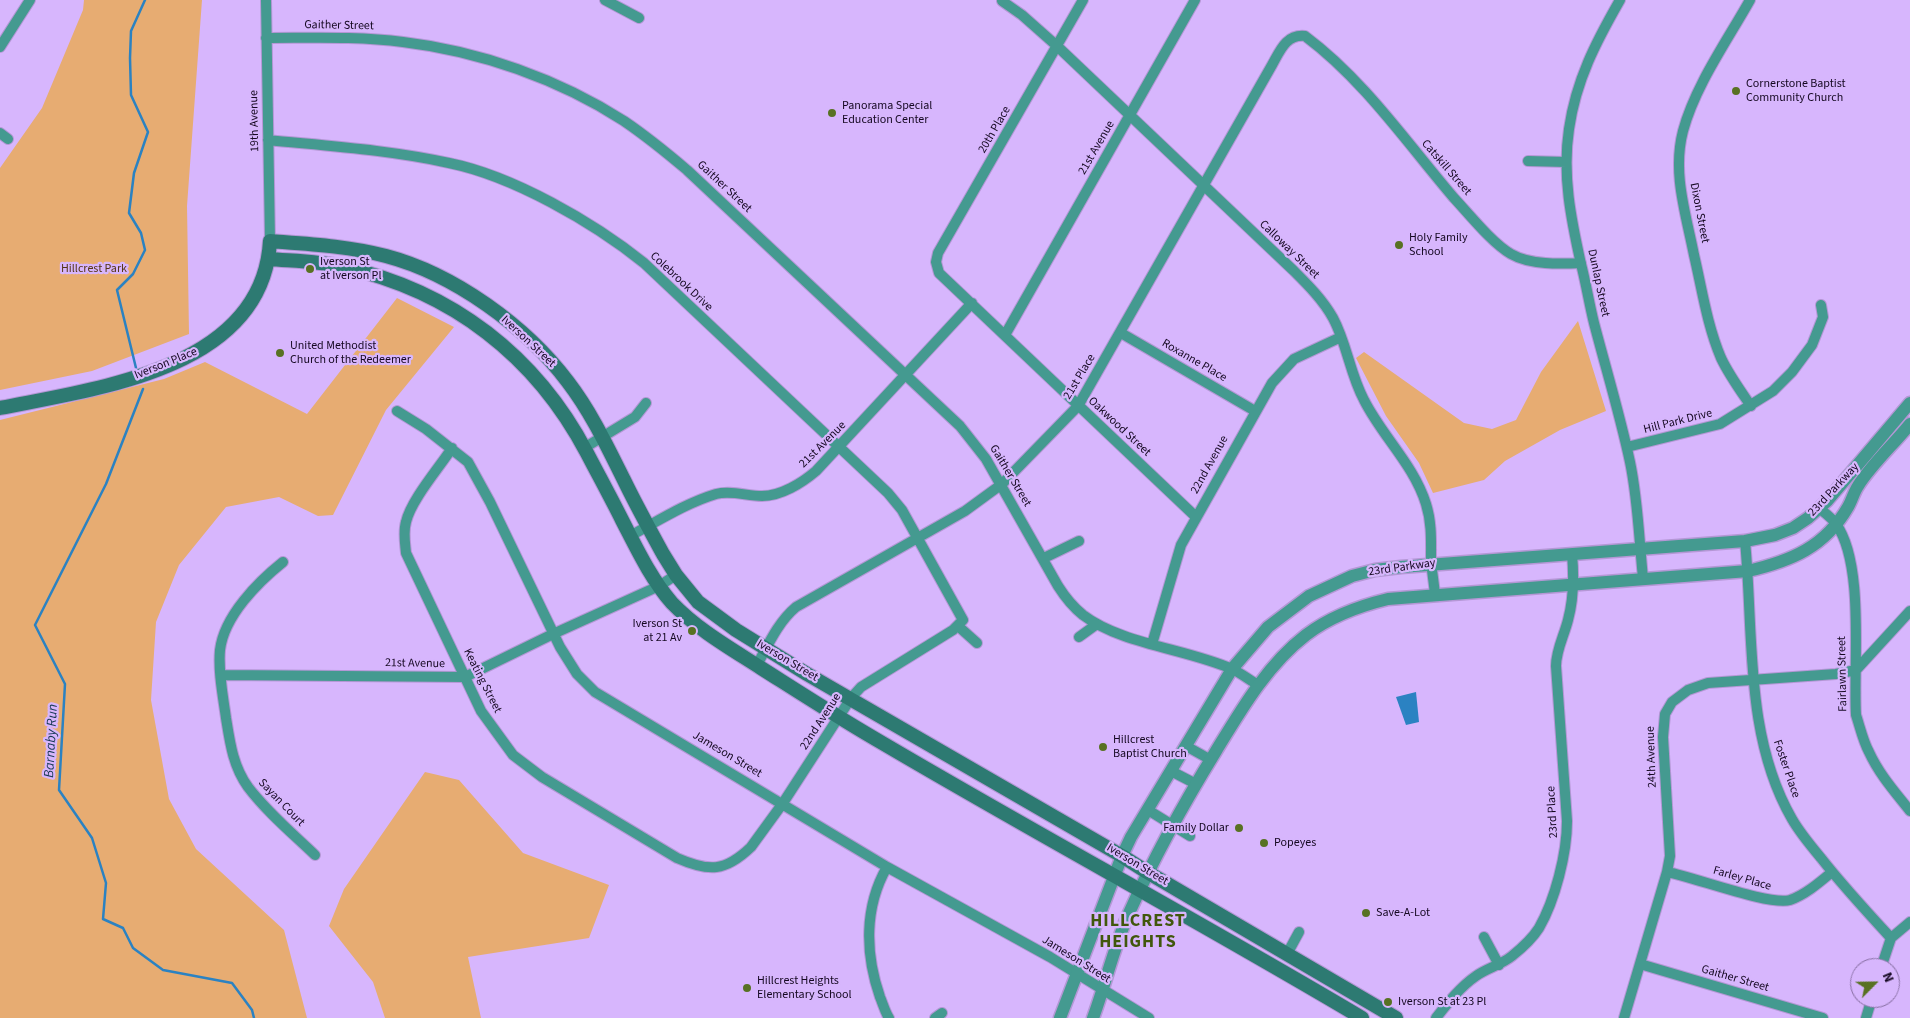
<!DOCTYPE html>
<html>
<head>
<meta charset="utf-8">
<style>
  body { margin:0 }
  #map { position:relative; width:1910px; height:1018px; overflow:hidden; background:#d7b6fd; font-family:"Source Sans 3",sans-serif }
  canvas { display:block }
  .north { position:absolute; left:1850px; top:958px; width:50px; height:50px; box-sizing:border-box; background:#d7b6fd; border:1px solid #8970a5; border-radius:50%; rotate:67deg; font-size:14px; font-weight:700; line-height:20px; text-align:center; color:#150821 }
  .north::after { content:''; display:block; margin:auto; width:18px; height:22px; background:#587123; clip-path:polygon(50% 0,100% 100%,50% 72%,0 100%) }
</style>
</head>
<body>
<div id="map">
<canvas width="1910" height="1018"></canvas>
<div class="north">N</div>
</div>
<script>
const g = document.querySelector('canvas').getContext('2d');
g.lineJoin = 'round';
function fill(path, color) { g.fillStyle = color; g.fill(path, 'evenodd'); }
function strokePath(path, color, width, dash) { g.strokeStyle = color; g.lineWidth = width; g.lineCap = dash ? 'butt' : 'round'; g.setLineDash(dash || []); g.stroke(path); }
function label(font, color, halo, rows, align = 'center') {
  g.font = font + ' "Source Sans 3",sans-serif'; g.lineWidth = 4.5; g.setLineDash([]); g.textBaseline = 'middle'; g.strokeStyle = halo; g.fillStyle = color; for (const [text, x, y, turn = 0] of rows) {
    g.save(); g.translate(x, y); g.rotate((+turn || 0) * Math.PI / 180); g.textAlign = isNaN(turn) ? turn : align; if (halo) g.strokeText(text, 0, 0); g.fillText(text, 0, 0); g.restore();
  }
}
fill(new Path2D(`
  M 84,0 L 202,0 L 187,206 L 189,334 L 92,371 L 0,390 L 0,168 L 42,108 L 83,10 Z
  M 397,298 L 454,327 L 386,410 L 333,515 L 318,516 L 279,497 L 226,507 L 179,565 L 156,622 L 151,700 L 169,799 L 196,849 L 284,930 L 307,1018 L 0,1018 L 0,420 L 164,379 L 205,362 L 307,414 Z
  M 1578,321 L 1606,411 L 1560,430 L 1505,461 L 1484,480 L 1433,493 L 1419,463 L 1386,416 L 1356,358 L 1364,352 L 1464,423 L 1492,429 L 1516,420 L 1541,372 Z
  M 425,772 L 459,780 L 523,853 L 609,885 L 589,938 L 468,957 L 481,1018 L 385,1018 L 373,982 L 329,926 L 344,889 Z`), '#e7ac72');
fill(new Path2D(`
  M 1416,692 L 1419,722 L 1406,725 L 1396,697 Z`), '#2b82c2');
strokePath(new Path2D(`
  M 136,368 L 117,290 L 133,274 L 145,250 L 141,233 L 129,213 L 134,173 L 148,132 L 131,95 L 130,58 L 131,31 L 145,0
  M 143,389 L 106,484 L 35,625 L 65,684 L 59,790 L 92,838 L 106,883 L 103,919 L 123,928 L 133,948 L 163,970 L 232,983 L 252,1010 L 254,1018`), '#2b82c2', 2.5);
const minor = new Path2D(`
  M 266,0 L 270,241
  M 605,0 L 639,18
  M 1083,0 L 938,253 L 936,262 L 939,273 L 1196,517
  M 1620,0 C 1596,42 1576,80 1569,129 C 1562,175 1571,219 1581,264 C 1586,283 1589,303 1594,323 C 1606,369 1620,415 1630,462 C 1638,500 1639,539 1643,578
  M 1750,0 C 1727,41 1695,86 1683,131 C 1672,173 1686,214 1694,255 C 1702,289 1707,325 1721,358 C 1729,375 1740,390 1751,406
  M 1002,1 L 1022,15 L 1057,46 L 1294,271 C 1308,285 1323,300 1333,318 C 1347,344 1350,374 1364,400 C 1382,436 1414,465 1426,504 C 1432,523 1431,541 1431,561 C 1432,572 1434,583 1435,595
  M 266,38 C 312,38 358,36 403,42 C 479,51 559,79 624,121 C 646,136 667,153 687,170 L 960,426 L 986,459 L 1058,586 C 1065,597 1073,607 1083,615 C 1121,644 1187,649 1232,669 C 1241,673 1249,680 1258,685
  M 0,47 L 30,0
  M 0,133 L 8,139
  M 268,140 C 328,146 390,150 449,163 C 513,176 593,222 644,263 L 888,493 L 902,510 L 963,620 L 953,630 L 861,687 L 851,698 L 783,803 L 751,847 C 725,872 709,872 677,858 L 542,777 L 513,755 L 481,711 L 406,553 C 405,542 403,532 406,522 C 411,500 439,468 452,448
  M 1528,161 L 1566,162
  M 1121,333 L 1255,411
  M 1005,335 L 1195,0
  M 397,411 L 426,429 L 468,462 L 490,502 L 560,647 L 577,674 L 595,692 L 887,867 L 1050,957 L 1149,1018
  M 1627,447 L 1720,424 L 1773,391 L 1792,372 L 1812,345 L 1823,317 L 1821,305
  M 584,448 L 635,417 L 646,403
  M 1819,508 C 1825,513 1832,518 1836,524 C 1865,564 1853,665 1856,715 C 1860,727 1863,741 1869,752 C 1879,774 1895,792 1910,811
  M 630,536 C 658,521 686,503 716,494 C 731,490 747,496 762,496 C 781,496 802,483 816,471 L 972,303
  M 1745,541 C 1754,633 1744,736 1792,819 C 1800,833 1811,846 1821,858 C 1843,886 1867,912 1891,938
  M 1044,558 L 1079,541
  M 283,562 C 258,582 224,616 220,650 C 218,672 223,696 226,718 C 230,743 233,766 248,787 C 267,812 292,833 315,855
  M 958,626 L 977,643
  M 1079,637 L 1097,624
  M 1152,644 L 1181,545 L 1272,383 L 1294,359 L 1341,337
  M 757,665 C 768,645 778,622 796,607 L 965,511 L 1002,484 L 1078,406 L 1272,65 C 1280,51 1286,34 1305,36 C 1364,80 1407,143 1454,198 C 1469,214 1492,243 1511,254 C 1530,265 1560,264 1581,263
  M 221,675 L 465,677 L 553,634 L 659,586 L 676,575
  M 1186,746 L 1211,760
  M 1171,771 L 1196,784
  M 1148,810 L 1190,836
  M 887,867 C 864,907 865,954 880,997 C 883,1004 885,1012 889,1018
  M 1667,872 C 1694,877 1770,906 1790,900 C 1805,895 1820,882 1832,872
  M 1484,937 L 1499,965
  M 1287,954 L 1299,932
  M 1640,964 L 1823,1018
  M 1881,968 L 1891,938 L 1910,922
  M 935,1018 L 942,1013
  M 1436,1018 C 1447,1004 1460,987 1476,976 C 1487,968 1501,965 1512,956 C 1522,948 1532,939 1539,928 C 1555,900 1567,854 1567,821 L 1556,666 C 1556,650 1564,636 1568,620 C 1574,598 1574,576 1572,554
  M 1624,1018 L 1667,872 L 1670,856 L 1663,737 L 1665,714 L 1672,702 L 1688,690 L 1708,683 L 1836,674 L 1856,670 L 1910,611
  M 1866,1018 L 1872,998`);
const tertiary = new Path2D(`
  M 1060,1018 L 1122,856 L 1131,837 L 1232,669 L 1268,627 L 1309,596 L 1352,576 L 1375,570 L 1401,567 L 1745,541 L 1775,535 L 1793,528 L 1808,518 L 1827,501 L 1910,403
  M 1093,1018 C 1106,983 1114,945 1130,911 C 1155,855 1184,803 1216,751 C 1241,710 1267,665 1306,635 C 1331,616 1359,606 1388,599 L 1748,571 C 1791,561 1825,547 1848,507 C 1852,500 1854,492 1858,486 C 1871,465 1894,444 1910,424`);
const secondary = new Path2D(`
  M 269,259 C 294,261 319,261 344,267 C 452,291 536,356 587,453 C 599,476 611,498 622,520 C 637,549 651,579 672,603 C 698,630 730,648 761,668 C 802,694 842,720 884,744 C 1042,837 1204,924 1362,1018
  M 0,408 C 98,388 263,369 270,241 C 309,244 348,246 386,256 C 454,274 526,326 568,382 C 591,412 607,446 624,480 C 636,505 650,530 663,554 L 676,575 L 698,602 L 736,630 L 807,674 L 1122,856 L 1147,872 L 1396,1018`);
strokePath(minor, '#b497d5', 12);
strokePath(tertiary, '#b497d5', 15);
strokePath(secondary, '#b497d5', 16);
strokePath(minor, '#449a90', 10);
strokePath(tertiary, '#449a90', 12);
strokePath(secondary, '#2d7a72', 14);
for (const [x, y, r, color] of [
  [1736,91,5,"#587123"],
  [832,113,5,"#587123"],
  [1399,245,5,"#587123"],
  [310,269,5,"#587123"],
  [280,353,5,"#587123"],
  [692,631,5,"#587123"],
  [1103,747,5,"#587123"],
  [1239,828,5,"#587123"],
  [1264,843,5,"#587123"],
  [1366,913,5,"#587123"],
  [747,988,5,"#587123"],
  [1388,1002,5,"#587123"]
]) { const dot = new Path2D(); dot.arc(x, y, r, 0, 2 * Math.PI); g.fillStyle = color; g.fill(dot); strokePath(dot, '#d7b6fd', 2); }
label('12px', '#150821', '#d7b6fd', [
  ["Gaither Street",339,26,1],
  ["19th Avenue",255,121,-91],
  ["20th Place",995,130,-60],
  ["21st Avenue",1097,148,-60],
  ["Catskill Street",1446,168,49],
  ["Gaither Street",724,187,43],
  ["Dixon Street",1699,213,79],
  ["Calloway Street",1289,250,44],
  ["Colebrook Drive",681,282,43],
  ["Dunlap Street",1598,283,78],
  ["Iverson Street",528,342,43],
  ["Roxanne Place",1194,361,30],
  ["Iverson Place",166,364,-22],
  ["21st Place",1080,377,-59],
  ["Hill Park Drive",1678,422,-14],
  ["Oakwood Street",1119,427,43],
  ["21st Avenue",823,445,-45],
  ["22nd Avenue",1210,465,-61],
  ["Gaither Street",1010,476,59],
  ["23rd Parkway",1834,490,-47],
  ["23rd Parkway",1402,568,-8],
  ["Iverson Street",787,661,31],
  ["21st Avenue",415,664,1],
  ["Fairlawn Street",1843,674,-91],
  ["Keating Street",482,681,63],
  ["22nd Avenue",821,722,-57],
  ["Jameson Street",727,755,31],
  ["24th Avenue",1652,757,-92],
  ["Foster Place",1786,769,71],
  ["Sayan Court",281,803,46],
  ["23rd Place",1553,812,-93],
  ["Iverson Street",1137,865,31],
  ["Farley Place",1742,879,16],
  ["Jameson Street",1076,960,32],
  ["Gaither Street",1735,979,16]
]);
label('12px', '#150821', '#d7b6fd', [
  ["Cornerstone Baptist",1746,84],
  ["Community Church",1746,98],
  ["Panorama Special",842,106],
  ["Education Center",842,120],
  ["Holy Family",1409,238],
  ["School",1409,252],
  ["Iverson St",320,262],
  ["at Iverson Pl",320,276],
  ["United Methodist",290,346],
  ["Church of the Redeemer",290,360],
  ["Iverson St",682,624,"right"],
  ["at 21 Av",682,638,"right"],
  ["Hillcrest",1113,740],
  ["Baptist Church",1113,754],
  ["Family Dollar",1229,828,"right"],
  ["Popeyes",1274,843],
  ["Save-A-Lot",1376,913],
  ["Hillcrest Heights",757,981],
  ["Elementary School",757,995],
  ["Iverson St at 23 Pl",1398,1002]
], 'left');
label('12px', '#533515', '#d7b6fd', [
  ["Hillcrest Park",94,269]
]);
label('italic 14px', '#163854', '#d7b6fd', [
  ["Barnaby Run",52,741,-87]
]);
g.letterSpacing = '1px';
label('bold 18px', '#41570c', '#d7b6fd', [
  ["HILLCREST",1138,922],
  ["HEIGHTS",1138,943]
]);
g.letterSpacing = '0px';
</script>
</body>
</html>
